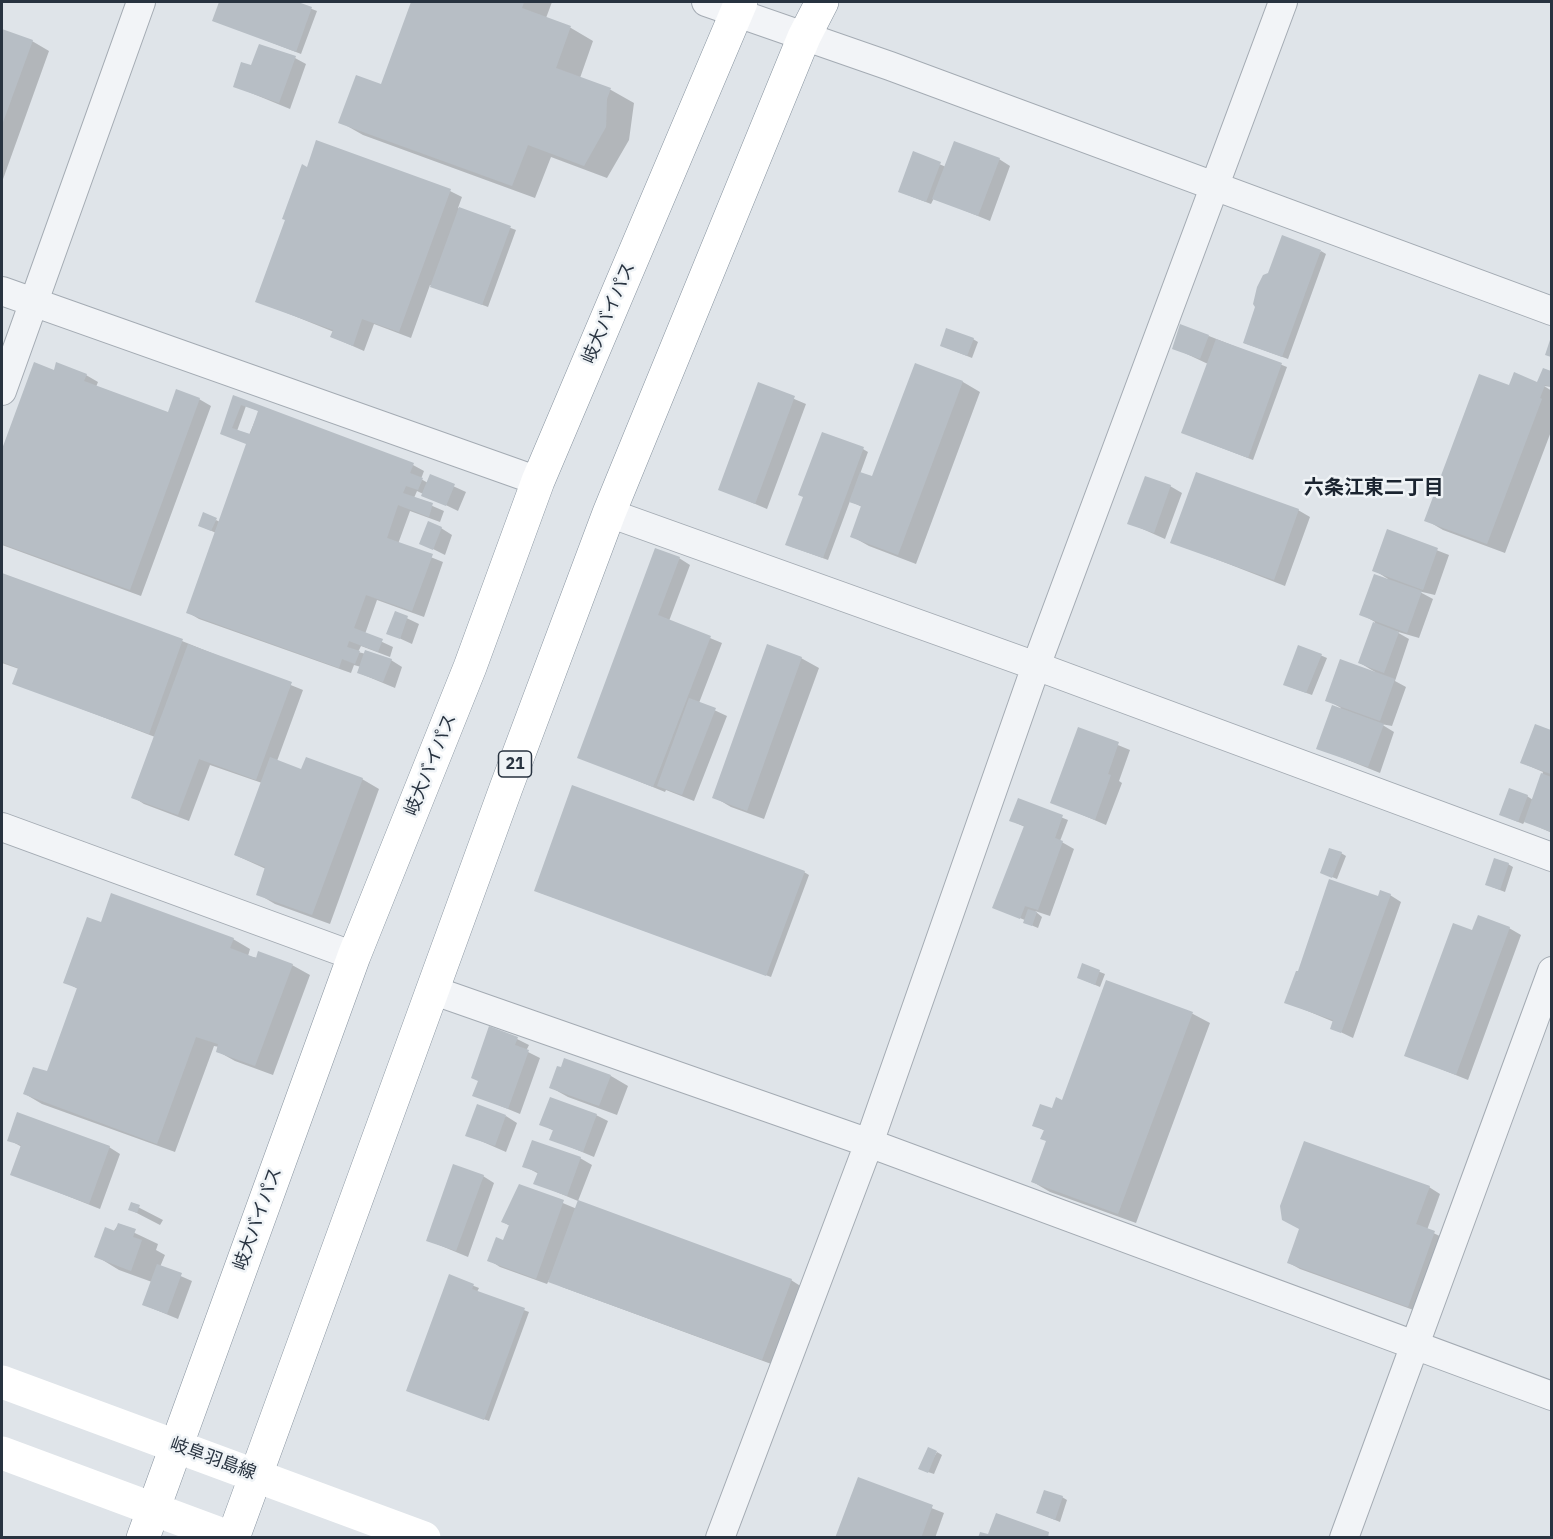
<!DOCTYPE html>
<html>
<head>
<meta charset="utf-8">
<style>
  body { margin:0 }
  #map { position:relative; width:1553px; height:1539px; overflow:hidden; background:#dfe4e9; font-family:"IBM Plex Sans",sans-serif }
  canvas { display:block }
  .frame { position:absolute; inset:0; border:3px solid #283340; pointer-events:none }
</style>
</head>
<body>
<div id="map">
<canvas width="1553" height="1539"></canvas>
<div class="frame"></div>
</div>
<script>
const g = document.querySelector('canvas').getContext('2d');
g.lineJoin = 'round';
function fill(path, color) { g.fillStyle = color; g.fill(path, 'evenodd'); }
function strokePath(path, color, width, dash) { g.strokeStyle = color; g.lineWidth = width; g.lineCap = dash ? 'butt' : 'round'; g.setLineDash(dash || []); g.stroke(path); }
function label(font, color, halo, rows, align = 'center') {
  g.font = font + ' "IBM Plex Sans","Noto Sans JP",sans-serif'; g.lineWidth = 5; g.setLineDash([]); g.textBaseline = 'middle'; g.strokeStyle = halo; g.fillStyle = color; for (const [text, x, y, turn = 0] of rows) {
    g.save(); g.translate(x, y); g.rotate((+turn || 0) * Math.PI / 180); g.textAlign = isNaN(turn) ? turn : align; if (halo) g.strokeText(text, 0, 0); g.fillText(text, 0, 0); g.restore();
  }
}
fill(new Path2D(`
  M 221,2 L 294,2 L 317,11 L 301,54 L 214,20 Z
  M 413,2 L 552,2 L 546,18 L 571,28 L 593,41 L 580,78 L 611,90 L 634,103 L 629,140 L 607,178 L 551,157 L 535,198 L 363,135 L 340,122 L 382,86 Z
  M 2,30 L 32,41 L 49,51 L 2,182 Z
  M 295,58 L 306,64 L 290,109 L 234,86 L 252,67 Z
  M 914,153 L 946,167 L 999,159 L 1010,166 L 990,221 L 934,198 L 931,204 L 905,194 Z
  M 308,169 L 450,191 L 462,197 L 458,208 L 516,230 L 488,307 L 430,285 L 411,338 L 374,324 L 364,351 L 332,337 L 334,332 L 257,301 Z
  M 1321,251 L 1326,254 L 1288,359 L 1244,343 Z
  M 1209,336 L 1287,367 L 1253,460 L 1183,433 L 1208,364 L 1174,348 Z
  M 973,339 L 978,342 L 972,358 L 942,346 Z
  M 34,364 L 54,371 L 86,375 L 98,382 L 96,387 L 169,414 L 199,399 L 211,406 L 141,596 L 2,545 L 2,453 Z
  M 916,365 L 963,382 L 980,392 L 916,564 L 869,546 L 851,536 L 862,507 L 850,501 L 828,560 L 792,547 L 805,497 L 863,449 L 868,452 L 860,474 L 873,478 Z
  M 1543,370 L 1552,373 L 1552,387 L 1544,386 L 1552,391 L 1552,429 L 1505,553 L 1443,530 L 1426,520 L 1510,387 L 1538,384 Z
  M 759,384 L 806,404 L 767,509 L 720,489 Z
  M 234,397 L 413,465 L 424,471 L 421,479 L 428,483 L 431,476 L 466,492 L 458,511 L 417,491 L 414,498 L 444,511 L 440,522 L 410,511 L 398,544 L 443,562 L 424,617 L 377,600 L 365,634 L 393,647 L 390,657 L 361,646 L 358,652 L 391,660 L 402,667 L 395,688 L 359,673 L 361,667 L 354,665 L 351,673 L 199,619 L 187,612 L 216,533 L 205,528 L 216,520 L 220,522 L 248,444 L 227,436 ZM 246,406 L 259,411 L 249,435 L 237,431 Z
  M 1170,486 L 1182,493 L 1165,539 L 1129,523 Z
  M 1298,510 L 1310,517 L 1285,586 L 1172,542 Z
  M 441,528 L 452,535 L 445,555 L 421,543 Z
  M 1388,531 L 1449,555 L 1435,595 L 1418,591 L 1433,599 L 1419,638 L 1395,631 L 1409,639 L 1395,681 L 1406,687 L 1392,726 L 1381,724 L 1394,732 L 1380,773 L 1318,748 L 1341,708 L 1327,700 L 1375,672 L 1360,663 L 1375,622 L 1361,614 L 1388,579 L 1374,570 Z
  M 679,558 L 690,565 L 669,621 L 722,643 L 699,703 L 727,716 L 694,801 L 666,790 L 665,792 L 579,757 Z
  M 2,575 L 182,641 L 303,690 L 277,761 L 302,771 L 362,779 L 379,789 L 330,924 L 275,904 L 258,894 L 266,869 L 235,855 L 262,783 L 210,765 L 189,821 L 144,804 L 133,797 L 155,737 L 14,683 L 19,669 L 2,663 Z
  M 396,613 L 419,624 L 412,644 L 388,633 Z
  M 1299,646 L 1327,658 L 1312,695 L 1290,687 Z
  M 801,658 L 819,668 L 764,819 L 731,807 L 714,797 Z
  M 1536,726 L 1552,732 L 1552,833 L 1525,821 L 1523,824 L 1501,815 L 1527,796 L 1533,800 L 1543,772 L 1522,763 Z
  M 1079,729 L 1130,750 L 1119,781 L 1122,783 L 1106,825 L 1052,802 Z
  M 1018,800 L 1068,820 L 1060,841 L 1074,849 L 1050,916 L 1035,911 L 1042,917 L 1038,928 L 1026,923 L 1027,921 L 994,907 L 1025,827 L 1016,823 Z
  M 1341,853 L 1346,856 L 1337,879 L 1327,875 Z
  M 1508,864 L 1513,867 L 1505,892 L 1492,887 Z
  M 804,872 L 809,875 L 771,977 L 541,893 Z
  M 1390,895 L 1401,902 L 1353,1038 L 1332,1028 L 1334,1022 L 1286,1002 L 1379,898 Z
  M 102,924 L 233,939 L 250,949 L 248,956 L 292,965 L 310,975 L 273,1075 L 235,1061 L 217,1051 L 219,1047 L 214,1046 L 175,1152 L 42,1104 L 25,1094 L 47,1073 L 78,989 L 65,982 Z
  M 1509,928 L 1521,935 L 1468,1080 L 1406,1055 L 1473,932 Z
  M 1083,965 L 1105,974 L 1100,987 L 1079,978 Z
  M 1107,982 L 1193,1014 L 1210,1023 L 1136,1223 L 1050,1192 L 1033,1182 L 1048,1141 L 1045,1131 L 1034,1125 L 1063,1102 Z
  M 517,1039 L 529,1045 L 526,1051 L 540,1058 L 520,1114 L 474,1095 Z
  M 611,1076 L 628,1086 L 617,1115 L 568,1097 L 550,1087 Z
  M 596,1115 L 608,1121 L 594,1157 L 551,1139 L 554,1131 L 541,1124 Z
  M 506,1116 L 517,1123 L 506,1152 L 467,1135 Z
  M 9,1140 L 109,1147 L 120,1154 L 100,1209 L 12,1174 L 22,1147 Z
  M 580,1158 L 592,1165 L 578,1201 L 535,1183 L 539,1174 L 524,1166 Z
  M 483,1176 L 494,1183 L 468,1257 L 427,1240 Z
  M 520,1185 L 577,1209 L 791,1280 L 802,1287 L 774,1365 L 562,1287 L 549,1280 L 547,1284 L 500,1267 L 489,1260 L 504,1242 L 510,1226 L 503,1222 Z
  M 1429,1187 L 1440,1194 L 1427,1230 L 1446,1239 L 1419,1312 L 1300,1269 L 1289,1263 L 1300,1231 Z
  M 132,1204 L 163,1220 L 160,1225 L 129,1209 Z
  M 118,1225 L 158,1244 L 156,1250 L 165,1255 L 160,1267 L 192,1281 L 178,1319 L 144,1305 L 152,1282 L 119,1270 L 96,1256 Z
  M 449,1276 L 479,1288 L 477,1292 L 529,1312 L 489,1421 L 413,1393 Z
  M 937,1452 L 942,1455 L 934,1474 L 925,1471 Z
  M 858,1479 L 944,1513 L 935,1538 L 837,1538 Z
  M 1062,1497 L 1067,1500 L 1060,1522 L 1038,1513 Z`), '#0003');
fill(new Path2D(`
  M 219,2 L 298,2 L 312,7 L 296,52 L 212,21 Z
  M 411,2 L 524,2 L 522,8 L 571,26 L 556,68 L 611,88 L 607,99 L 606,127 L 584,166 L 528,145 L 512,186 L 338,123 L 356,75 L 381,84 Z
  M 2,29 L 33,40 L 2,125 Z
  M 259,44 L 296,56 L 279,103 L 233,87 L 241,62 L 251,65 Z
  M 316,140 L 451,189 L 399,332 L 362,319 L 353,346 L 330,337 L 333,330 L 255,302 L 285,220 L 282,219 L 302,164 L 307,167 Z
  M 954,141 L 1000,158 L 978,216 L 932,199 Z
  M 913,151 L 941,162 L 926,202 L 898,192 Z
  M 459,207 L 511,226 L 482,305 L 430,287 Z
  M 1282,235 L 1321,250 L 1282,357 L 1243,343 L 1255,307 L 1253,304 L 1257,287 L 1263,275 L 1268,273 Z
  M 1180,324 L 1209,335 L 1200,359 L 1172,349 Z
  M 946,328 L 974,338 L 967,356 L 940,346 Z
  M 1551,337 L 1551,357 L 1545,355 Z
  M 1216,339 L 1282,363 L 1248,458 L 1181,433 Z
  M 34,362 L 54,370 L 56,362 L 87,374 L 84,381 L 168,412 L 176,389 L 200,398 L 130,590 L 2,544 L 2,449 Z
  M 915,363 L 963,381 L 898,555 L 850,537 L 861,506 L 849,502 L 860,472 L 872,476 Z
  M 1543,368 L 1551,371 L 1551,387 L 1545,385 L 1540,398 L 1542,399 L 1487,544 L 1424,521 L 1479,374 L 1509,385 L 1514,372 L 1537,382 Z
  M 758,382 L 795,396 L 755,504 L 718,490 Z
  M 233,395 L 414,463 L 410,473 L 423,478 L 418,490 L 406,486 L 403,493 L 433,503 L 429,517 L 398,505 L 387,538 L 433,554 L 412,611 L 366,595 L 354,628 L 383,639 L 378,652 L 349,641 L 347,647 L 360,651 L 355,664 L 342,659 L 339,668 L 186,613 L 246,444 L 220,434 ZM 241,405 L 258,411 L 250,434 L 232,428 Z
  M 822,432 L 864,447 L 823,558 L 785,545 L 803,497 L 798,495 Z
  M 1196,472 L 1299,509 L 1274,580 L 1170,543 Z
  M 430,474 L 455,484 L 446,506 L 421,496 Z
  M 1145,476 L 1171,485 L 1154,533 L 1127,524 Z
  M 203,512 L 217,518 L 211,531 L 198,526 Z
  M 428,521 L 442,527 L 433,550 L 419,544 Z
  M 1387,529 L 1438,548 L 1423,590 L 1372,571 Z
  M 655,548 L 680,557 L 658,615 L 711,636 L 653,787 L 577,758 Z
  M 2,573 L 183,639 L 149,734 L 12,684 L 18,668 L 2,662 Z
  M 1374,574 L 1422,591 L 1407,633 L 1359,615 Z
  M 395,611 L 408,616 L 400,639 L 386,634 Z
  M 1373,622 L 1399,632 L 1384,673 L 1358,663 Z
  M 188,644 L 292,682 L 256,780 L 199,759 L 178,815 L 131,798 Z
  M 767,644 L 802,657 L 747,811 L 712,798 Z
  M 1298,645 L 1322,654 L 1306,693 L 1283,685 Z
  M 365,650 L 392,659 L 383,682 L 357,673 Z
  M 1340,659 L 1395,679 L 1380,721 L 1325,701 Z
  M 689,698 L 716,708 L 682,795 L 657,786 Z
  M 1332,705 L 1384,724 L 1368,767 L 1316,749 Z
  M 1535,724 L 1551,730 L 1551,774 L 1520,763 Z
  M 1078,727 L 1119,742 L 1108,774 L 1111,775 L 1095,820 L 1050,803 Z
  M 270,757 L 301,769 L 306,757 L 363,778 L 312,915 L 256,895 L 265,867 L 234,855 Z
  M 1541,773 L 1551,777 L 1551,832 L 1524,822 Z
  M 572,785 L 805,871 L 766,976 L 534,891 Z
  M 1509,788 L 1528,795 L 1518,822 L 1499,815 Z
  M 1018,798 L 1063,815 L 1055,838 L 1063,841 L 1038,910 L 1025,906 L 1020,919 L 992,908 L 1024,826 L 1009,821 Z
  M 1329,848 L 1342,852 L 1332,878 L 1320,873 Z
  M 1494,858 L 1509,863 L 1500,890 L 1485,885 Z
  M 1329,879 L 1378,896 L 1380,890 L 1391,894 L 1341,1033 L 1330,1029 L 1333,1020 L 1284,1003 L 1296,971 L 1298,971 Z
  M 111,893 L 234,938 L 230,948 L 256,958 L 258,951 L 293,964 L 255,1066 L 216,1052 L 218,1044 L 196,1037 L 157,1144 L 23,1094 L 33,1067 L 47,1071 L 77,988 L 63,983 L 87,917 L 101,922 Z
  M 1028,909 L 1037,912 L 1032,926 L 1023,923 Z
  M 1478,915 L 1510,927 L 1456,1075 L 1404,1056 L 1453,923 L 1472,930 Z
  M 1082,963 L 1100,970 L 1095,985 L 1077,978 Z
  M 1106,980 L 1193,1012 L 1118,1214 L 1031,1182 L 1046,1141 L 1040,1139 L 1044,1130 L 1032,1126 L 1040,1104 L 1052,1108 L 1056,1097 L 1062,1100 Z
  M 489,1026 L 518,1037 L 515,1045 L 529,1050 L 508,1109 L 472,1096 L 478,1081 L 471,1078 Z
  M 564,1058 L 611,1075 L 599,1106 L 549,1088 L 557,1066 L 561,1067 Z
  M 550,1097 L 597,1114 L 583,1152 L 549,1140 L 553,1130 L 539,1125 Z
  M 477,1104 L 506,1115 L 495,1146 L 465,1136 Z
  M 17,1112 L 110,1146 L 89,1204 L 10,1175 L 21,1145 L 7,1141 Z
  M 532,1140 L 581,1157 L 567,1196 L 533,1184 L 538,1172 L 522,1167 Z
  M 1304,1141 L 1430,1186 L 1416,1224 L 1435,1231 L 1408,1307 L 1287,1263 L 1299,1229 L 1282,1220 L 1280,1206 Z
  M 453,1164 L 484,1175 L 456,1251 L 426,1241 Z
  M 519,1184 L 564,1200 L 536,1279 L 487,1261 L 496,1237 L 503,1240 L 509,1225 L 501,1222 Z
  M 578,1200 L 792,1279 L 762,1360 L 548,1282 Z
  M 131,1202 L 140,1205 L 137,1213 L 128,1210 Z
  M 118,1223 L 136,1229 L 133,1237 L 142,1240 L 131,1271 L 94,1257 L 105,1227 L 115,1231 Z
  M 157,1264 L 182,1273 L 167,1314 L 142,1305 Z
  M 449,1274 L 474,1284 L 472,1289 L 525,1308 L 484,1420 L 406,1391 Z
  M 928,1447 L 937,1451 L 928,1473 L 918,1469 Z
  M 858,1477 L 933,1505 L 921,1538 L 835,1538 Z
  M 1044,1490 L 1063,1496 L 1055,1520 L 1036,1513 Z
  M 996,1513 L 1049,1532 L 1048,1538 L 978,1538 L 980,1532 L 988,1534 Z`), '#b7bec5');
const minor = new Path2D(`
  M 706,2 L 890,66 L 1552,311
  M 2,291 L 538,481
  M 2,391 L 141,2
  M 609,513 L 1036,666 L 1552,857
  M 2,827 L 354,956
  M 432,990 L 869,1143 L 1552,1396
  M 720,1538 L 869,1143 L 1036,666 L 1283,2
  M 1344,1538 L 1552,971`);
const trunk = new Path2D(`
  M 143,1538 L 354,956 L 470,667 L 538,481 L 741,2
  M 233,1538 L 506,788 L 609,513 L 804,37 L 822,2`);
strokePath(minor, '#a4abb3', 30);
strokePath(trunk, '#87939f', 34);
strokePath(minor, '#f2f4f7', 28);
strokePath(new Path2D(`
  M 2,1382 L 424,1538
  M 2,1453 L 231,1538`), '#fff', 33);
strokePath(trunk, '#fff', 33);
for (const [x, y, w] of [
  [515,764,33]
]) { const box = new Path2D(); box.roundRect(x - w / 2, y - 13, w, 26, 4.5); g.fillStyle = '#eff3f6'; g.fill(box); strokePath(box, '#283340', 1.5); }
label('bold 16px', '#283340', null, [
  ["21",515,764]
]);
label('18px', '#283340', '#eff3f6', [
  ["岐大バイパス",609,313,-67],
  ["岐大バイパス",431,765,-68],
  ["岐大バイパス",258,1219,-70],
  ["岐阜羽島線",213,1459,20]
]);
label('bold 20px', '#1b2430', '#eff3f6', [
  ["六条江東二丁目",1374,488]
]);
</script>
</body>
</html>
